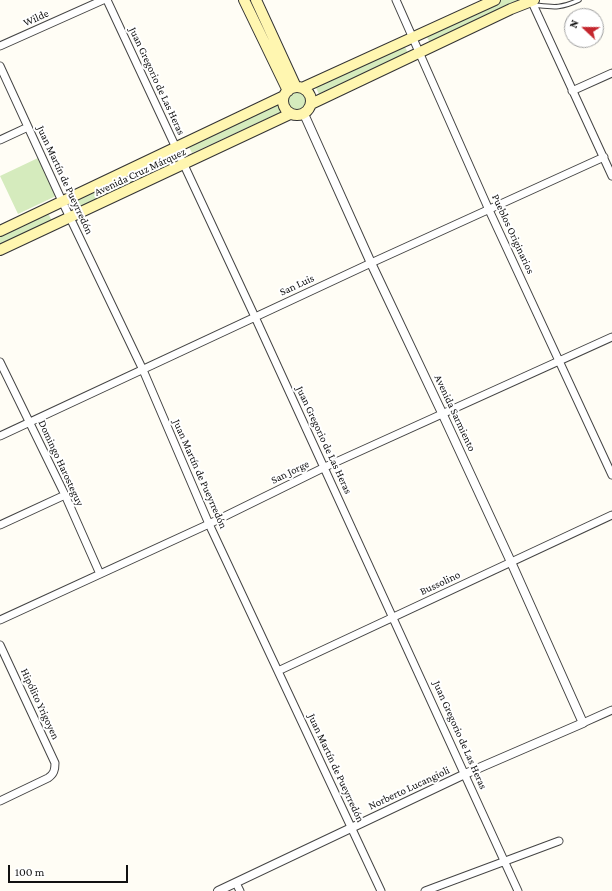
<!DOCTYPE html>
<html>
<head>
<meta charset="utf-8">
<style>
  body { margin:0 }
  #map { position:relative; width:612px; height:891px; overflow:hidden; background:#fffdf5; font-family:"Crimson Pro",serif }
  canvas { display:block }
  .north { position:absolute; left:564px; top:8px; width:40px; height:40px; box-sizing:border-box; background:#fff; border:1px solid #a0a0a0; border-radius:50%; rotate:292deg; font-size:11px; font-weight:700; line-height:16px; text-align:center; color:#111 }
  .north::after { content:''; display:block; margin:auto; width:14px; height:18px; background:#c4262e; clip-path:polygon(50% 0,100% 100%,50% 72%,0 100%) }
  .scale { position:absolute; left:8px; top:865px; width:120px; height:18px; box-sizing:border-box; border:2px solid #111; border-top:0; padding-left:5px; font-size:12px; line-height:14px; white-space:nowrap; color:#111; -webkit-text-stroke:3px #fff; paint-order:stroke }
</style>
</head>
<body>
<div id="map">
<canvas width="612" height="891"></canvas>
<div class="north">N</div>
<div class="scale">100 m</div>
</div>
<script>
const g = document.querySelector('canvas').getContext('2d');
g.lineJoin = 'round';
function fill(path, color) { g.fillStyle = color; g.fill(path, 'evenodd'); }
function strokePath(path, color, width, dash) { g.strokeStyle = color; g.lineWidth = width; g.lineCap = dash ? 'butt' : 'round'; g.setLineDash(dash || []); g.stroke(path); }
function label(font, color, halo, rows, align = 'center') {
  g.font = font + ' "Crimson Pro",serif'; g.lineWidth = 4; g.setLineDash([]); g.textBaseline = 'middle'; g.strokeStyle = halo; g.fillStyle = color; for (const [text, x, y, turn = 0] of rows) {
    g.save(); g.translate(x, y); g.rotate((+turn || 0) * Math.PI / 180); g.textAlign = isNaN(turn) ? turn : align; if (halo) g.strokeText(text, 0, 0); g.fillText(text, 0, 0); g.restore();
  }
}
fill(new Path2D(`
  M 501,0 L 518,0 L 519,2 L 430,43 L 426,35 Z
  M 404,45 L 408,53 L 319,94 L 315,86 Z
  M288 101a9 9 0 1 1 18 0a9 9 0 1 1-18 0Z
  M 277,104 L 281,112 L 192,153 L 188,145 Z
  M 38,158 L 56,196 L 18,214 L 0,176 Z
  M 165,158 L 169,166 L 80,207 L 76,199 Z
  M 48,213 L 52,221 L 0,245 L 0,235 Z`), '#d5ebbd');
const service = new Path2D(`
  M 533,5 C 553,7 560,9 579,0`);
const minor = new Path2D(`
  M 107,0 L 255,317 L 518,891
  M 396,0 L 489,210 L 612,475
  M 531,0 L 612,176
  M 0,46 L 103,0
  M 0,66 L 62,201 L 143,370 L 209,524 L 381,891
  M 572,91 L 612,73
  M 0,140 L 28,127
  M 0,362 L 65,495 L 100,574
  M 0,436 L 371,263 L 604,157
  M 0,525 L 65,495
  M 0,620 L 209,524 L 325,467 L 612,337
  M 0,645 L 55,763 C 55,770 54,774 48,778 L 0,801
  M 278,671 L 612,515
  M 583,723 L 612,710
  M 236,883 L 240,891
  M 425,891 L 559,841`);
const tertiary = new Path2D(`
  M 218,891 L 465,774 L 583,723 L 511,562 L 443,415 L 371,263 L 304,114`);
const secondary = new Path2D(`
  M 244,0 L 288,91
  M 256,0 L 296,87
  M283 101a14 14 0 1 1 28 0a14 14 0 1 1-28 0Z
  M 302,88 L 495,0
  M 311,104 L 511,9 L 534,0
  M 0,231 L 284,96
  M 0,250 L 290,114`);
strokePath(service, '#444', 5.5);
strokePath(minor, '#444', 9);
strokePath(tertiary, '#444', 10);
strokePath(secondary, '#333', 12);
strokePath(service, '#fff', 3.5);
strokePath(minor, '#fff', 7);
strokePath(tertiary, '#fff', 8);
strokePath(secondary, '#fff6b0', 10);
label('11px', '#111', '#fff', [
  ["Wilde",36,18,-24],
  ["Juan Gregorio de Las Heras",157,81,65],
  ["Avenida Cruz Márquez",140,172,-25],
  ["Juan Martín de Pueyrredón",65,180,65],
  ["Pueblos Originarios",513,234,65],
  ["San Luis",297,285,-25],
  ["Avenida Sarmiento",455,413,65],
  ["Juan Gregorio de Las Heras",324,440,65],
  ["Domingo Harosteguy",61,463,65],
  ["San Jorge",290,472,-26],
  ["Juan Martín de Pueyrredón",200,474,66],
  ["Bussolino",440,583,-25],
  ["Hipólito Yrigoyen",40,704,65],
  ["Juan Gregorio de Las Heras",460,735,66],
  ["Juan Martín de Pueyrredón",336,768,65],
  ["Norberto Lucangioli",409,788,-25]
]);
</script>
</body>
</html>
